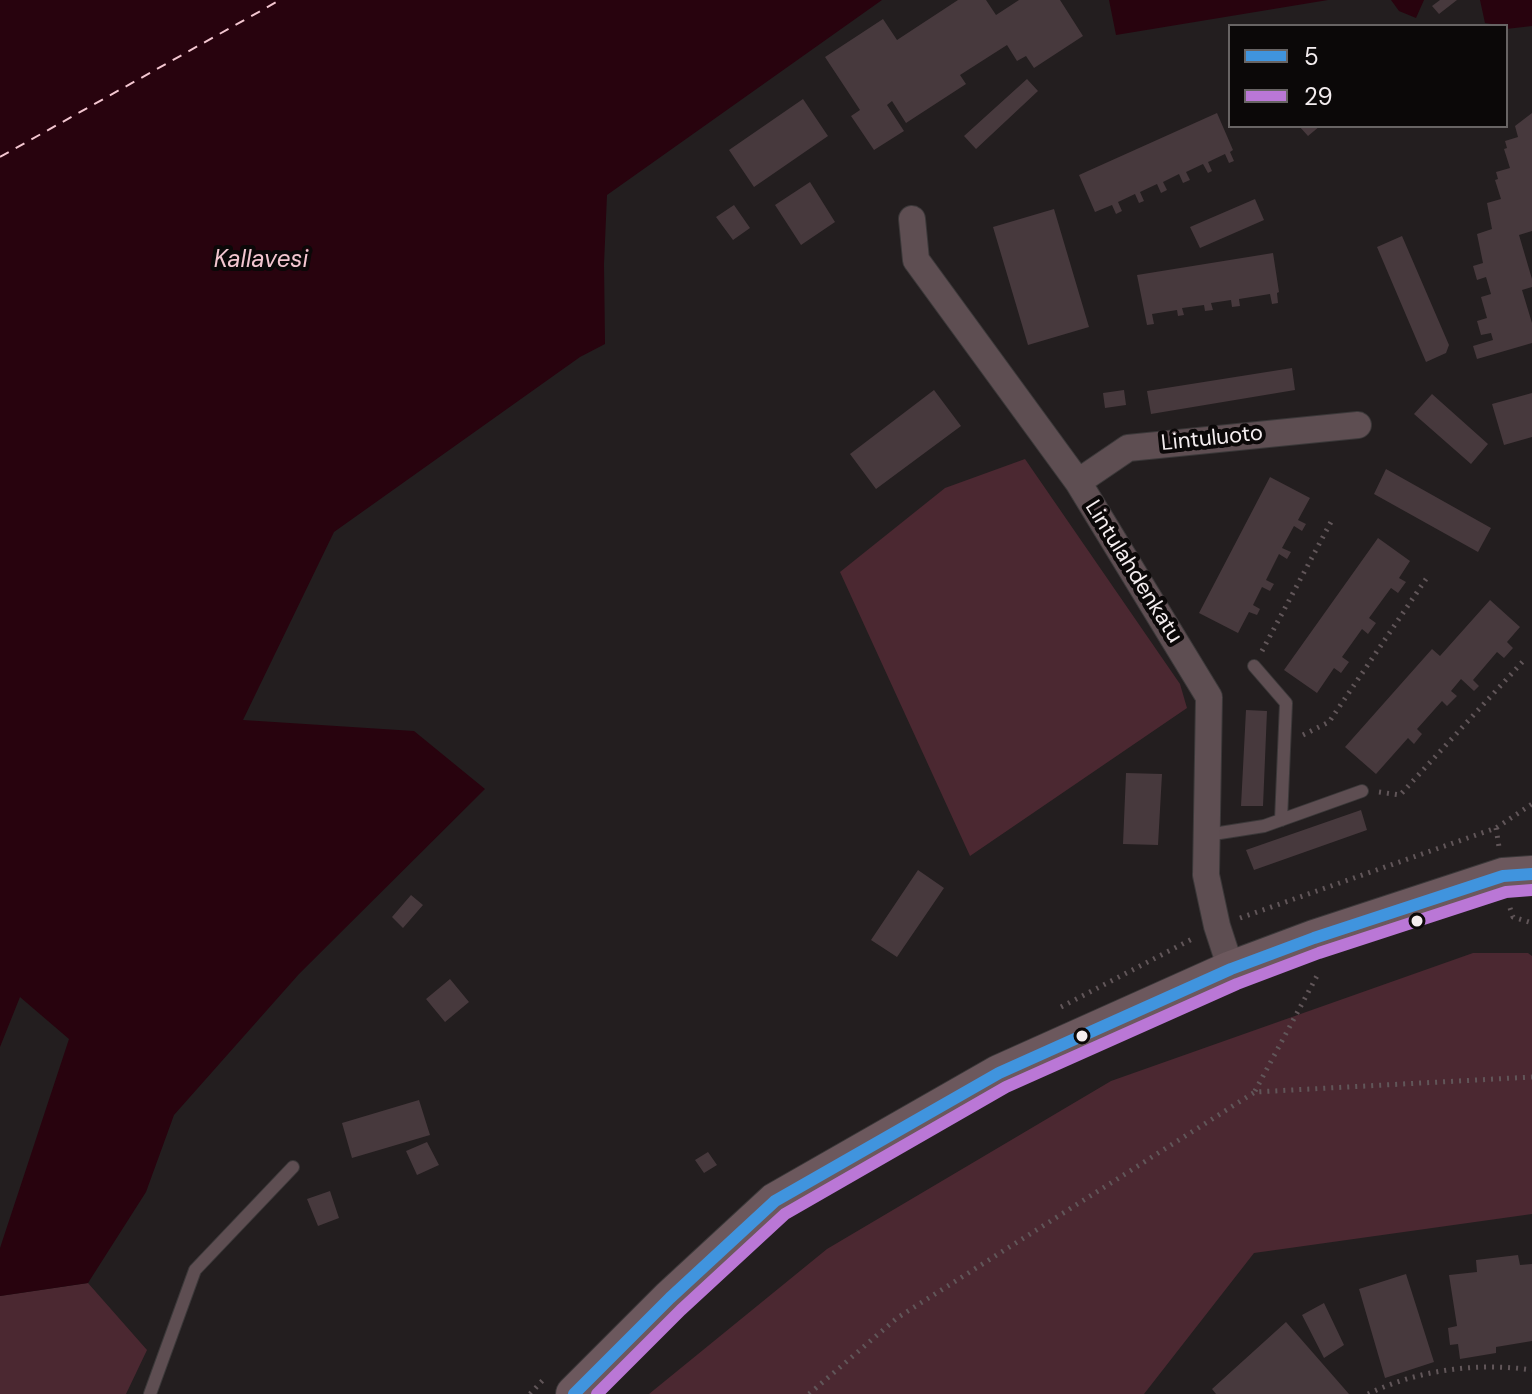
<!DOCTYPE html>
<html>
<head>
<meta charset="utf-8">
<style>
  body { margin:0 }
  #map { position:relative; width:1532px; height:1394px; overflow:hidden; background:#231e1f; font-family:"DM Sans",sans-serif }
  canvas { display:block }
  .legend { position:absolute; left:1228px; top:24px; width:280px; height:104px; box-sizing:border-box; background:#0b0808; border:2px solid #686464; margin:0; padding:10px 14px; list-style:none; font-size:24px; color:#f4edef }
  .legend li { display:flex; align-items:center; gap:16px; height:40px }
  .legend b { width:40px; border:2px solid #686464 }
</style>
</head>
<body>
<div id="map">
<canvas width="1532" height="1394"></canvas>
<ul class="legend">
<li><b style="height:10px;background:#4094de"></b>5</li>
<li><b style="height:10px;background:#ba77d6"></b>29</li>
</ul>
</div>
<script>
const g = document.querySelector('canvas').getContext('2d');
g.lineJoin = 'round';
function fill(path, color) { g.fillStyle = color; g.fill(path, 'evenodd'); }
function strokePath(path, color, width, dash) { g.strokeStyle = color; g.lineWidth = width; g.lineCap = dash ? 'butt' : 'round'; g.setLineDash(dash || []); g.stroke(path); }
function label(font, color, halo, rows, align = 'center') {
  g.font = font + ' "DM Sans",sans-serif'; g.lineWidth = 8; g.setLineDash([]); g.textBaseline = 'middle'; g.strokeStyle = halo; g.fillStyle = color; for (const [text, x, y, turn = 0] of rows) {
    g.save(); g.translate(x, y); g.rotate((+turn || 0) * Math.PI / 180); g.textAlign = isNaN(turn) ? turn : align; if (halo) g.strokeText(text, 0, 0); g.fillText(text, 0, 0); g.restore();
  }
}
fill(new Path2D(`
  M 1025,459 L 1180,684 L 1187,708 L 970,856 L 840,572 L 945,488 Z
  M 1473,953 L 1528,953 L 1532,956 L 1532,1214 L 1254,1253 L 1144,1394 L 649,1394 L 827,1249 L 1111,1081 Z
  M 88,1283 L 147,1350 L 126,1394 L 0,1394 L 0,1296 Z`), '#4b2831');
fill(new Path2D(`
  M 0,0 L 882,0 L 607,195 L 604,264 L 605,344 L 580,357 L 334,532 L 243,720 L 414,731 L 485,789 L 299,974 L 174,1115 L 146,1192 L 88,1283 L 0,1296 L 0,1248 L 69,1039 L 20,997 L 0,1047 Z
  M 1109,0 L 1328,0 L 1116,35 Z
  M 1391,0 L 1424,0 L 1416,18 L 1399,11 Z
  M 1480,0 L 1532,0 L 1532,26 L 1506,29 L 1506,26 L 1485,23 Z`), '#28030e');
strokePath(new Path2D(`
  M 0,157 L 280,0`), '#f3c6d0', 2, [10, 8]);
fill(new Path2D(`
  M 958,0 L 986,0 L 996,15 L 1019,0 L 1060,0 L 1083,36 L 1034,68 L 1026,56 L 1017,61 L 1007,45 L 960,75 L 966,84 L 906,123 L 892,101 L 887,105 L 904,131 L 874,150 L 851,116 L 860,110 L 825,57 L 883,19 L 897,40 Z
  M 1440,0 L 1457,0 L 1439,14 L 1432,6 Z
  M 1027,79 L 1038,91 L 976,149 L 964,136 Z
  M 803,99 L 828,136 L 754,187 L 729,150 Z
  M 1217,113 L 1233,150 L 1230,152 L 1234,161 L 1229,163 L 1225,154 L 1208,162 L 1212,171 L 1208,173 L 1203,164 L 1186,172 L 1190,180 L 1183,183 L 1179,174 L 1163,182 L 1167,190 L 1161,193 L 1157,184 L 1140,192 L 1144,201 L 1139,203 L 1135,194 L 1118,202 L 1122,211 L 1116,214 L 1112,205 L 1095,212 L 1079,175 Z
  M 1532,113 L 1532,231 L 1519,235 L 1532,279 L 1532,287 L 1522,290 L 1532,323 L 1532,343 L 1477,359 L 1473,346 L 1493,340 L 1491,333 L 1481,335 L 1477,321 L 1487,318 L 1481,297 L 1491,294 L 1486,277 L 1477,280 L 1473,266 L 1483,263 L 1477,234 L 1492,229 L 1487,203 L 1501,199 L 1495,180 L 1498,179 L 1496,172 L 1510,168 L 1504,149 L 1507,148 L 1505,141 L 1518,137 L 1515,126 Z
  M 1299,126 L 1320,126 L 1308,136 Z
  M 810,182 L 835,222 L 801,245 L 775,205 Z
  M 1255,199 L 1264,220 L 1200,248 L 1190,227 Z
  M 734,205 L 750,228 L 733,240 L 716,217 Z
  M 1054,209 L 1089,327 L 1028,345 L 993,227 Z
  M 1402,236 L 1449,345 L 1446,353 L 1426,362 L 1377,247 Z
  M 1273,253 L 1279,292 L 1277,293 L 1278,303 L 1272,304 L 1270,294 L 1239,299 L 1240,306 L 1232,307 L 1231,300 L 1211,303 L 1213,310 L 1205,311 L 1204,305 L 1182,308 L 1184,315 L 1178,316 L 1177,310 L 1152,314 L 1154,324 L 1147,325 L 1137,275 Z
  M 1292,368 L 1295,390 L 1151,414 L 1147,391 Z
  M 934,390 L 961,426 L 876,489 L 850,454 Z
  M 1124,390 L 1126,405 L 1105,408 L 1103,393 Z
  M 1532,393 L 1532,437 L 1504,445 L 1492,404 Z
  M 1432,394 L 1488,444 L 1471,464 L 1414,414 Z
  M 1386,469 L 1491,528 L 1478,552 L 1374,494 Z
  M 1270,477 L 1310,498 L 1298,520 L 1306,524 L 1302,531 L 1294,526 L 1282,548 L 1291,552 L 1287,559 L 1279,554 L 1266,580 L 1274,584 L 1270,591 L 1262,587 L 1253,605 L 1260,609 L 1257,615 L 1249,612 L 1238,633 L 1199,613 Z
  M 1378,538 L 1410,561 L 1399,578 L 1406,582 L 1398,593 L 1391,588 L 1369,618 L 1376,623 L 1368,634 L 1362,629 L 1342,657 L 1349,662 L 1341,673 L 1334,668 L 1317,693 L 1284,670 Z
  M 1490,600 L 1520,627 L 1507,642 L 1513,648 L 1504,658 L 1497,652 L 1473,680 L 1479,686 L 1474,691 L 1461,679 L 1451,691 L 1457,696 L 1447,706 L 1442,701 L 1417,729 L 1422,734 L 1414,744 L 1408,738 L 1376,774 L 1345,747 L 1432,649 L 1440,656 Z
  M 1246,710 L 1267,711 L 1263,806 L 1241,806 Z
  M 1126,773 L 1162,774 L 1158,845 L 1123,844 Z
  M 1361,810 L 1367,830 L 1254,870 L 1246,850 Z
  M 918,870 L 944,888 L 897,957 L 871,940 Z
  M 411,895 L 423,905 L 403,928 L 392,917 Z
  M 450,979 L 469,1002 L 445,1022 L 426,999 Z
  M 419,1100 L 430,1135 L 352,1158 L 342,1123 Z
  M 427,1142 L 439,1165 L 417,1175 L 406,1151 Z
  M 708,1152 L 717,1165 L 704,1173 L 695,1160 Z
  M 330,1191 L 339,1218 L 318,1226 L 307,1199 Z
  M 1518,1255 L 1520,1265 L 1532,1264 L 1532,1341 L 1496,1347 L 1496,1353 L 1460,1359 L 1458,1344 L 1450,1345 L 1448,1328 L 1457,1326 L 1449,1275 L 1477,1272 L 1476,1260 Z
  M 1406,1274 L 1434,1362 L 1385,1378 L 1359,1289 Z
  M 1324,1303 L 1344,1345 L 1324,1358 L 1302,1315 Z
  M 1286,1322 L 1349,1394 L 1216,1394 L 1212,1389 Z`), '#47393d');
const lane = new Path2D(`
  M 1254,666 L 1286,703 L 1281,820
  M 1207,835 L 1264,826 L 1362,791
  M 150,1394 L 195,1270 L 293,1167`);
const street = new Path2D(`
  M 912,219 L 916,260 L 1078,482 L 1209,697 L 1206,875 L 1217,926 L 1231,969
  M 1078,482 L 1128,448 L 1358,425`);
const secondary = new Path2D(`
  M 574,1394 L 670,1298 L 775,1201 L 999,1073 L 1231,969 L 1314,938 L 1503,876 L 1532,874`);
strokePath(lane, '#3b3839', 14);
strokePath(street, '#3b3839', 28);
strokePath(secondary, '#3b3839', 38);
strokePath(new Path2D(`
  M 1262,651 L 1332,520
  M 1303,735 L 1329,722 L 1426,579
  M 1379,792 L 1400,795 L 1526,658
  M 1496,828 L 1499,847
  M 1510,908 L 1513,917 L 1532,923
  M 1240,918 L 1496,828 L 1532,804
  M 1061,1007 L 1194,938
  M 1255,1091 L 1318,974
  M 530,1394 L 543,1380
  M 809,1394 L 897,1318 L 1255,1092 L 1532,1077
  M 1368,1394 C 1417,1370 1478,1362 1532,1370`), '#615659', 5, [2, 6]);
strokePath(lane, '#5e4e52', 12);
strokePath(street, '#5e4e52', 26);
strokePath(secondary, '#6c585d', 36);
strokePath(new Path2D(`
  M 574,1394 L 670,1298 L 775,1201 L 999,1073 L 1231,969 L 1314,938 L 1503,876 L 1532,874`), '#4094de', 12);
strokePath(new Path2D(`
  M 597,1394 L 681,1310 L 785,1214 L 1006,1087 L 1237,984 L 1319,953 L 1506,892 L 1532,890`), '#ba77d6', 12);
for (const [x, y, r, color] of [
  [1417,921,7,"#f4edef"],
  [1082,1036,7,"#f4edef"]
]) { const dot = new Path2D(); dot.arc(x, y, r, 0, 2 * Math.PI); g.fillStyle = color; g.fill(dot); strokePath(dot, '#0b0808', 3); }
label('22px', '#f4edef', '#0b0808', [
  ["Lintuluoto",1212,439,-6],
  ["Lintulahdenkatu",1133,572,58]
]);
label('italic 24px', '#f3c6d0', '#0b0808', [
  ["Kallavesi",261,261]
]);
</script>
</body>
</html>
